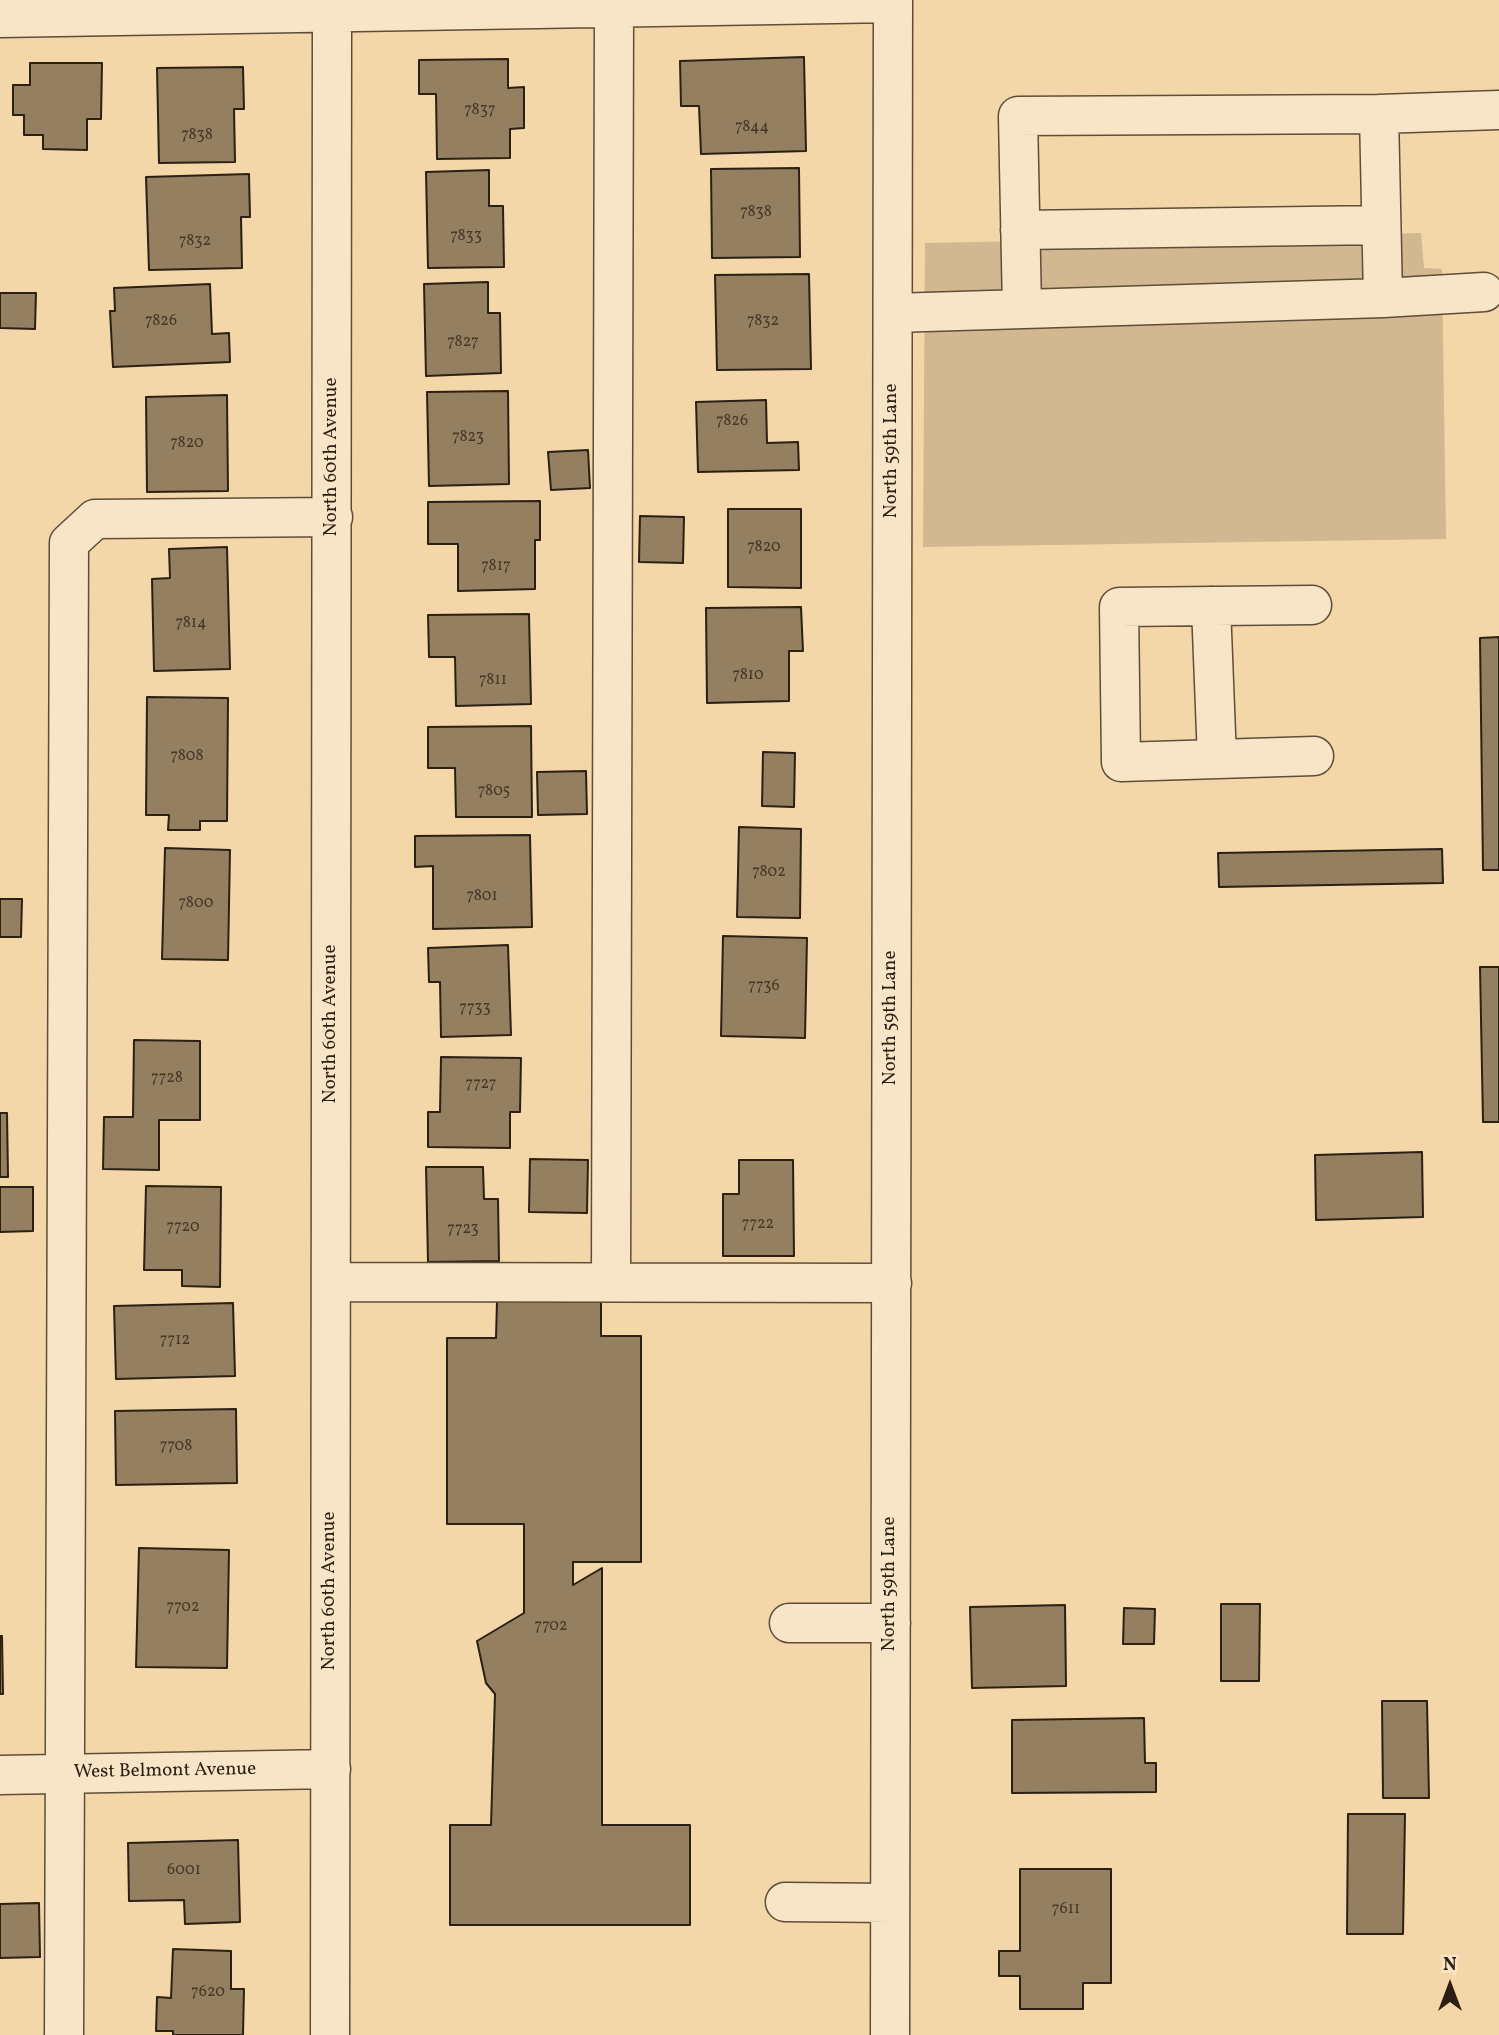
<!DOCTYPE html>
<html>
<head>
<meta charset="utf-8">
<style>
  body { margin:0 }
  #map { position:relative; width:1499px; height:2035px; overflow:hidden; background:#f4d7a9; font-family:Vollkorn,serif }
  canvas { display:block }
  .north { position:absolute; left:1415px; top:1951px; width:70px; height:70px; -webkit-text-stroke:5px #f8e5c7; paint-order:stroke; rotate:0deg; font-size:19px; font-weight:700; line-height:28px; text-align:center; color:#2c1f13 }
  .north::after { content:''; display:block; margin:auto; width:24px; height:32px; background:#2c1f13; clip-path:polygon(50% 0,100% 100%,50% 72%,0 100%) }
</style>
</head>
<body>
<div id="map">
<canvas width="1499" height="2035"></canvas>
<div class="north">N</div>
</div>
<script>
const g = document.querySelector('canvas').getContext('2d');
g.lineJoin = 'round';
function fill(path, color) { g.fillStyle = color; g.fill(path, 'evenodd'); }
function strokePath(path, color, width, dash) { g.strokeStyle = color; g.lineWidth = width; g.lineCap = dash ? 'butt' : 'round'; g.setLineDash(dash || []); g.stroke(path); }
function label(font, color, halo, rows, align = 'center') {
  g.font = font + ' Vollkorn,serif'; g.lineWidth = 5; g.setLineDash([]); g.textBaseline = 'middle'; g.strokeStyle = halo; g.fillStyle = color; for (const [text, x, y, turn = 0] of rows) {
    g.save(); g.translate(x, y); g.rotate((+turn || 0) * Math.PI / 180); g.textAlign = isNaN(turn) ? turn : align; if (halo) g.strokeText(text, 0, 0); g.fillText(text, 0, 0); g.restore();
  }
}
fill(new Path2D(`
  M 1421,233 L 1424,268 L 1442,269 L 1446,539 L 923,547 L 925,243 Z`), '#d2b890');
const building = new Path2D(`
  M 804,57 L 806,151 L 701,154 L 699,106 L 681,106 L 680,61 Z
  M 508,59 L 508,88 L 524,87 L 524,128 L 510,129 L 510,158 L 437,159 L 436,94 L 419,94 L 419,60 Z
  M 30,63 L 102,63 L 101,119 L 87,119 L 87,150 L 43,149 L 43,135 L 24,135 L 24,115 L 13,115 L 13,85 L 30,85 Z
  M 243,67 L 244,109 L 234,109 L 235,162 L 159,163 L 157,68 Z
  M 799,168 L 800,257 L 712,258 L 711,169 Z
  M 489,170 L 489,206 L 503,206 L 504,267 L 428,268 L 426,172 Z
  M 249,174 L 250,217 L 241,217 L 242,268 L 149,270 L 146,177 Z
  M 809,274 L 811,369 L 717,370 L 715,275 Z
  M 488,282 L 488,313 L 500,313 L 501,373 L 426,376 L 424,284 Z
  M 210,284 L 212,334 L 229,333 L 230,362 L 113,367 L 110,311 L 115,311 L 114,288 Z
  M 0,293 L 36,293 L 35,329 L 0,328 Z
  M 508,391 L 509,484 L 429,486 L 427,392 Z
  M 227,395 L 228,491 L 147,492 L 146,397 Z
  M 766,400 L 767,443 L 798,442 L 799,470 L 698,472 L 696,402 Z
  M 588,450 L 590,488 L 551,490 L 548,452 Z
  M 540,501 L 540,540 L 535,540 L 535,589 L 458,591 L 458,544 L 428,544 L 428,502 Z
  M 728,509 L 801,509 L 801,588 L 728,587 Z
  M 640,516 L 684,517 L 683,563 L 639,562 Z
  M 227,547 L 230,669 L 154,671 L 152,579 L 170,578 L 169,549 Z
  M 801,607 L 803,651 L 789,651 L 789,701 L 707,703 L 706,608 Z
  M 529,614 L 531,704 L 456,706 L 455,657 L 429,657 L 428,615 Z
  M 1499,637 L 1499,870 L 1483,870 L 1480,638 Z
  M 147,697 L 228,698 L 227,821 L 200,821 L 200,830 L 168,830 L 169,815 L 146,815 Z
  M 531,726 L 532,817 L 456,817 L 455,768 L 428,768 L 428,727 Z
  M 763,752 L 795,753 L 794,807 L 762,806 Z
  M 586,771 L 587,814 L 538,815 L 537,772 Z
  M 739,827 L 801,829 L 800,918 L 737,917 Z
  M 530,835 L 532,927 L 433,929 L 433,866 L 415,867 L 415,836 Z
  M 165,848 L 230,850 L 228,960 L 162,959 Z
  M 1442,849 L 1443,883 L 1219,887 L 1218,853 Z
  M 0,899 L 22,899 L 21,937 L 0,937 Z
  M 723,936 L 807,938 L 805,1038 L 721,1036 Z
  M 508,945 L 511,1035 L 441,1037 L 440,982 L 429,982 L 428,948 Z
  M 1480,967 L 1499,967 L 1499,1122 L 1483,1122 Z
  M 134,1040 L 200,1041 L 200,1120 L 159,1120 L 159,1170 L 103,1169 L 104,1117 L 133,1117 Z
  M 441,1057 L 521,1058 L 520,1112 L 510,1112 L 510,1148 L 428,1147 L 428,1112 L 440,1112 Z
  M 0,1113 L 7,1113 L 8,1177 L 0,1177 Z
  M 1422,1152 L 1423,1217 L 1316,1220 L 1315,1155 Z
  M 530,1159 L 588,1160 L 587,1213 L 529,1212 Z
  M 739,1160 L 793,1160 L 794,1256 L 723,1256 L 723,1194 L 739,1194 Z
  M 426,1167 L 483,1167 L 484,1199 L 498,1199 L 499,1261 L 428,1262 Z
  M 146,1186 L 221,1187 L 220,1287 L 182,1286 L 182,1270 L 144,1270 Z
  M 0,1187 L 33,1187 L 33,1231 L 0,1232 Z
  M 497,1301 L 601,1301 L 601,1336 L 641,1336 L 641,1562 L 573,1562 L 573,1585 L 602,1568 L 602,1825 L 690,1825 L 690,1925 L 450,1925 L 450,1825 L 491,1825 L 495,1694 L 486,1683 L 477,1641 L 524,1613 L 524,1524 L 447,1524 L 447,1338 L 496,1338 Z
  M 233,1303 L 235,1376 L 116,1379 L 114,1306 Z
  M 236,1409 L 237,1483 L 116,1485 L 115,1411 Z
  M 139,1548 L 229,1550 L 227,1668 L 136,1667 Z
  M 1221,1604 L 1260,1604 L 1259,1681 L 1221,1681 Z
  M 1065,1605 L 1066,1686 L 972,1688 L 970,1607 Z
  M 1124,1608 L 1155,1609 L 1154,1644 L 1123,1644 Z
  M 0,1636 L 2,1636 L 3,1694 L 0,1694 Z
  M 1382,1701 L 1427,1701 L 1429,1798 L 1383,1798 Z
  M 1144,1718 L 1145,1763 L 1156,1763 L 1156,1792 L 1012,1793 L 1012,1720 Z
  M 1348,1814 L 1405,1814 L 1403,1934 L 1347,1934 Z
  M 238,1840 L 240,1922 L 185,1924 L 184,1900 L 129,1901 L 128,1843 Z
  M 1020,1869 L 1111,1869 L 1111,1983 L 1083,1983 L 1083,2009 L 1020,2009 L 1020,1976 L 999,1976 L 999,1951 L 1020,1951 Z
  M 39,1903 L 40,1957 L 0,1958 L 0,1904 Z
  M 173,1949 L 231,1951 L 231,1989 L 244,1989 L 243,2035 L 173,2035 L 173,2031 L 156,2031 L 157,1997 L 171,1998 Z`);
fill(building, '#947f61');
strokePath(building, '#2c1f13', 2);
const minor = new Path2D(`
  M 0,18 L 893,3
  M 1379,114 L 1499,110
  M 1020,230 L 1381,225
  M 1022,309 L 1018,116 L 1379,114 L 1383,298
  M 893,313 L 1383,298 L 1484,292
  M 1312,605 L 1119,607 L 1121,762 L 1314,756
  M 1211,606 L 1217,759
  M 331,1282 L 892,1283
  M 611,1282 L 614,8
  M 789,1623 L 891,1623
  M 0,1775 L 331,1769
  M 785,1902 L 890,1903
  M 64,2035 L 69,543 L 95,519 L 333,517
  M 330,2035 L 332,13
  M 890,2035 L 893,0`);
strokePath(minor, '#5e4d38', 41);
strokePath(minor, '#f8e5c7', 38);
label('16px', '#463726', null, [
  ["7837",480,111],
  ["7844",752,128],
  ["7838",197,136],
  ["7838",756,213],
  ["7833",466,237],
  ["7832",195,242],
  ["7826",161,322],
  ["7832",763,322],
  ["7827",463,343],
  ["7826",732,422],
  ["7823",468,438],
  ["7820",187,444],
  ["7820",764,548],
  ["7817",496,567],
  ["7814",191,624],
  ["7810",748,676],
  ["7811",493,681],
  ["7808",187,757],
  ["7805",494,792],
  ["7802",769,873],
  ["7801",482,897],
  ["7800",196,904],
  ["7736",764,987],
  ["7733",475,1009],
  ["7728",167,1079],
  ["7727",481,1085],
  ["7722",758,1225],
  ["7720",183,1228],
  ["7723",463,1230],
  ["7712",175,1341],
  ["7708",176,1447],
  ["7702",183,1608],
  ["7702",551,1627],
  ["6001",184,1871],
  ["7611",1066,1910],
  ["7620",208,1993]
]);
label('19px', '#2c1f13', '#f8e5c7', [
  ["North 59th Lane",893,451,-90],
  ["North 60th Avenue",333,457,-90],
  ["North 59th Lane",892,1018,-90],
  ["North 60th Avenue",332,1024,-90],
  ["North 59th Lane",891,1584,-90],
  ["North 60th Avenue",331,1591,-90],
  ["West Belmont Avenue",165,1772,-1]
]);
</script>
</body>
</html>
